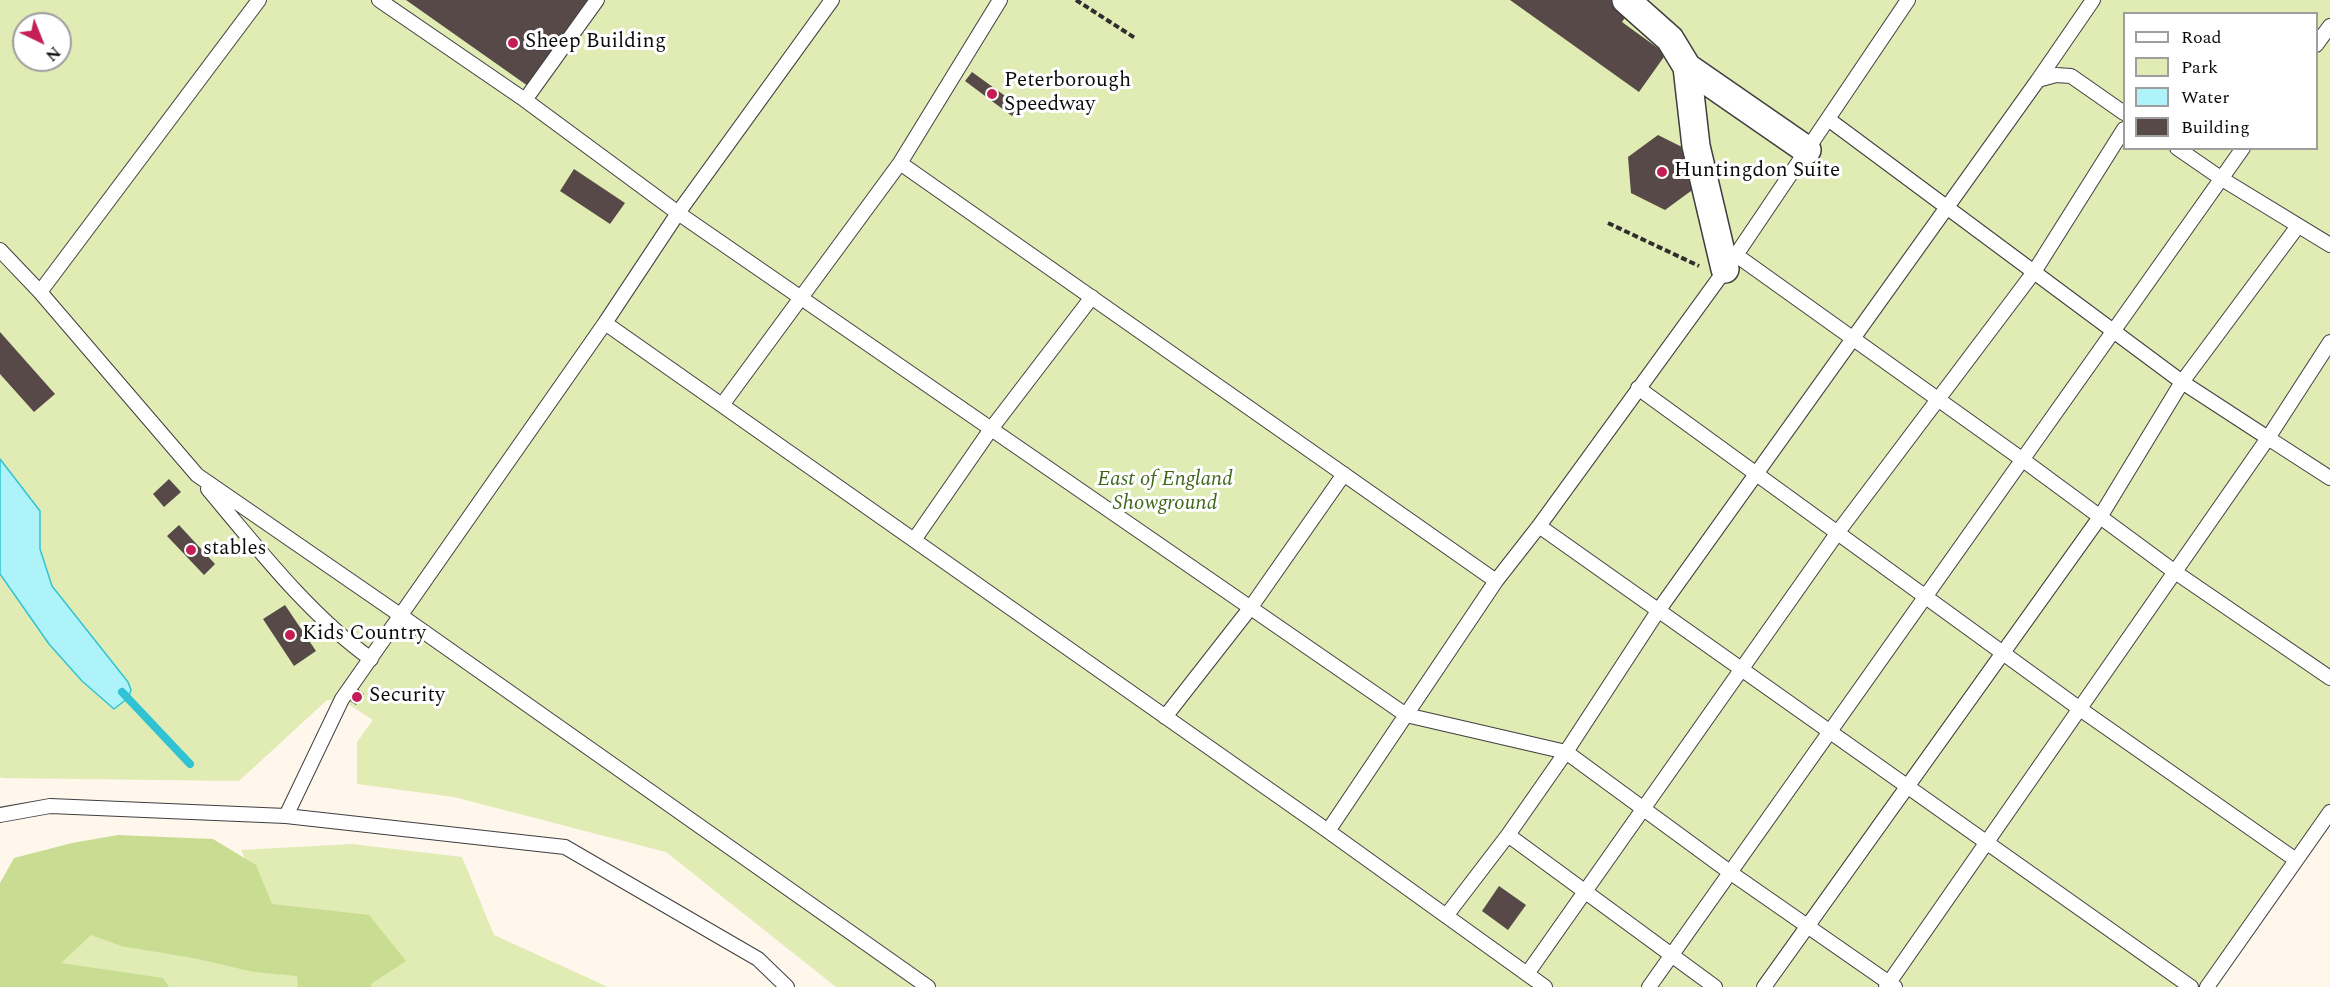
<!DOCTYPE html>
<html>
<head>
<meta charset="utf-8">
<style>
  body { margin:0 }
  #map { position:relative; width:2330px; height:987px; overflow:hidden; background:#fff6ec; font-family:Spectral,serif }
  canvas { display:block }
  .legend { position:absolute; left:2123px; top:12px; width:195px; height:138px; box-sizing:border-box; background:#fff; border:2px solid #9e9e9e; margin:0; padding:8px 10px; list-style:none; font-size:18px; color:#0c0c0c }
  .legend li { display:flex; align-items:center; gap:12px; height:30px }
  .legend b { width:30px; border:2px solid #9e9e9e }
  .north { position:absolute; left:12px; top:12px; width:60px; height:60px; box-sizing:border-box; background:#fff; border:2px solid #9e9e9e; border-radius:50%; rotate:137deg; font-size:16px; font-weight:700; line-height:24px; text-align:center; color:#0c0c0c }
  .north::after { content:''; display:block; margin:auto; width:21px; height:27px; background:#c31e56; clip-path:polygon(50% 0,100% 100%,50% 72%,0 100%) }
</style>
</head>
<body>
<div id="map">
<canvas width="2330" height="987"></canvas>
<ul class="legend">
<li><b style="height:8px;background:#fff"></b>Road</li>
<li><b style="height:16px;background:#e1ebb4"></b>Park</li>
<li><b style="height:16px;background:#aef3f9"></b>Water</li>
<li><b style="height:16px;background:#564948"></b>Building</li>
</ul>
<div class="north">N</div>
</div>
<script>
const g = document.querySelector('canvas').getContext('2d');
g.lineJoin = 'round';
function fill(path, color) { g.fillStyle = color; g.fill(path, 'evenodd'); }
function strokePath(path, color, width, dash) { g.strokeStyle = color; g.lineWidth = width; g.lineCap = dash ? 'butt' : 'round'; g.setLineDash(dash || []); g.stroke(path); }
function label(font, color, halo, rows, align = 'center') {
  g.font = font + ' Spectral,serif'; g.lineWidth = 6; g.setLineDash([]); g.textBaseline = 'middle'; g.strokeStyle = halo; g.fillStyle = color; for (const [text, x, y, turn = 0] of rows) {
    g.save(); g.translate(x, y); g.rotate((+turn || 0) * Math.PI / 180); g.textAlign = isNaN(turn) ? turn : align; if (halo) g.strokeText(text, 0, 0); g.fillText(text, 0, 0); g.restore();
  }
}
fill(new Path2D(`
  M 0,0 L 2330,0 L 2330,822 L 2208,987 L 836,987 L 666,852 L 454,797 L 357,784 L 357,742 L 373,720 L 342,700 L 327,700 L 239,781 L 2,778 L 0,777 ZM 2124,14 L 2316,14 L 2316,148 L 2124,148 ZM 24,24 L 60,24 L 60,60 L 24,60 Z
  M 352,844 L 462,857 L 494,935 L 608,987 L 367,987 L 268,909 L 241,850 Z
  M 75,926 L 307,970 L 306,987 L 145,987 L 53,970 Z`), '#e1ebb4');
fill(new Path2D(`
  M 118,835 L 213,839 L 256,865 L 272,904 L 369,915 L 406,961 L 371,984 L 372,987 L 298,987 L 297,976 L 254,972 L 193,958 L 121,946 L 91,935 L 61,963 L 163,978 L 169,987 L 0,987 L 0,883 L 14,858 L 72,843 Z`), '#c9dd92');
const water = new Path2D(`
  M 0,459 L 40,511 L 40,549 L 52,586 L 128,682 L 131,690 L 128,698 L 114,709 L 82,681 L 49,644 L 0,574 Z`);
fill(water, '#aef3f9');
strokePath(water, '#31c3d4', 1.5);
strokePath(new Path2D(`
  M 122,692 L 190,764`), '#31c3d4', 8);
fill(new Path2D(`
  M 406,0 L 589,0 L 528,86 Z
  M 1510,0 L 1612,0 L 1629,12 L 1622,22 L 1666,54 L 1639,92 Z
  M 972,72 L 1019,106 L 1012,116 L 965,81 Z
  M 1658,135 L 1692,152 L 1695,188 L 1665,210 L 1631,193 L 1628,157 Z
  M 574,169 L 625,203 L 610,224 L 560,191 Z
  M 0,332 L 55,394 L 34,412 L 0,374 Z
  M 169,479 L 181,492 L 164,507 L 153,494 Z
  M 179,525 L 215,564 L 204,575 L 167,536 Z
  M 285,605 L 316,651 L 294,666 L 263,619 Z
  M 358,689 L 364,694 L 356,705 L 350,701 Z
  M 1499,886 L 1526,905 L 1508,930 L 1482,911 Z`), '#564948');
const lane = new Path2D(`
  M 379,0 L 525,100 L 678,213 L 1406,715 L 1566,752 L 1731,873 L 1895,987
  M 832,0 L 678,213 L 605,323 L 1328,831 L 1527,974
  M 2316,45 L 2330,26
  M 2038,80 L 2093,0
  M 525,100 L 597,0
  M 1828,119 L 2182,382 L 2268,438 L 2330,342
  M 2177,148 L 2222,179 L 2330,245
  M 900,163 L 1000,0
  M 0,250 L 40,292 L 197,475 L 400,615 L 928,987
  M 1736,255 L 2023,460 L 2175,572 L 2330,678
  M 40,292 L 259,0
  M 1638,388 L 2080,709 L 2296,860
  M 722,405 L 900,163 L 1496,581
  M 208,489 C 256,546 309,615 371,659
  M 1539,526 L 2191,987
  M 914,540 L 991,429 L 1092,297
  M 1165,717 L 1251,607 L 1344,474
  M 0,815 L 50,806 L 286,816 L 565,847 L 758,959 L 787,987
  M 286,816 L 342,699 L 605,323
  M 1328,831 L 1496,581 L 1539,526 L 1736,255 L 1908,0
  M 1446,916 L 1508,835
  M 1545,987 L 1527,974 L 1838,532 L 2034,272 L 2124,129
  M 1649,987 L 2243,148
  M 1715,987 L 1508,835 L 1566,752 L 1658,611 L 2038,80 L 2056,75 L 2071,76 L 2124,113
  M 1764,987 L 2100,517 L 2182,382 L 2298,226
  M 1886,987 L 2268,438 L 2330,478
  M 2207,987 L 2330,812`);
const street = new Path2D(`
  M 1626,0 L 1670,39 L 1687,67 L 1696,146 L 1725,269
  M 1687,67 L 1807,150`);
strokePath(lane, '#3f3f3f', 16);
strokePath(street, '#3f3f3f', 30);
strokePath(new Path2D(`
  M 1076,0 L 1135,38
  M 1608,223 L 1699,266`), '#2e2e2e', 4, [6, 3]);
strokePath(lane, '#fff', 14);
strokePath(street, '#fff', 27);
for (const [x, y, r, color] of [
  [513,43,6,"#c31e56"],
  [992,94,6,"#c31e56"],
  [1662,172,6,"#c31e56"],
  [191,550,6,"#c31e56"],
  [290,635,6,"#c31e56"],
  [357,697,6,"#c31e56"]
]) { const dot = new Path2D(); dot.arc(x, y, r, 0, 2 * Math.PI); g.fillStyle = color; g.fill(dot); strokePath(dot, '#fff', 2); }
label('21px', '#0c0c0c', '#fff', [
  ["Sheep Building",525,43],
  ["Peterborough",1004,82],
  ["Speedway",1004,106],
  ["Huntingdon Suite",1674,172],
  ["stables",203,550],
  ["Kids Country",302,635],
  ["Security",369,697]
], 'left');
label('italic 21px', '#40671a', '#fff', [
  ["East of England",1165,481],
  ["Showground",1165,505]
]);
</script>
</body>
</html>
